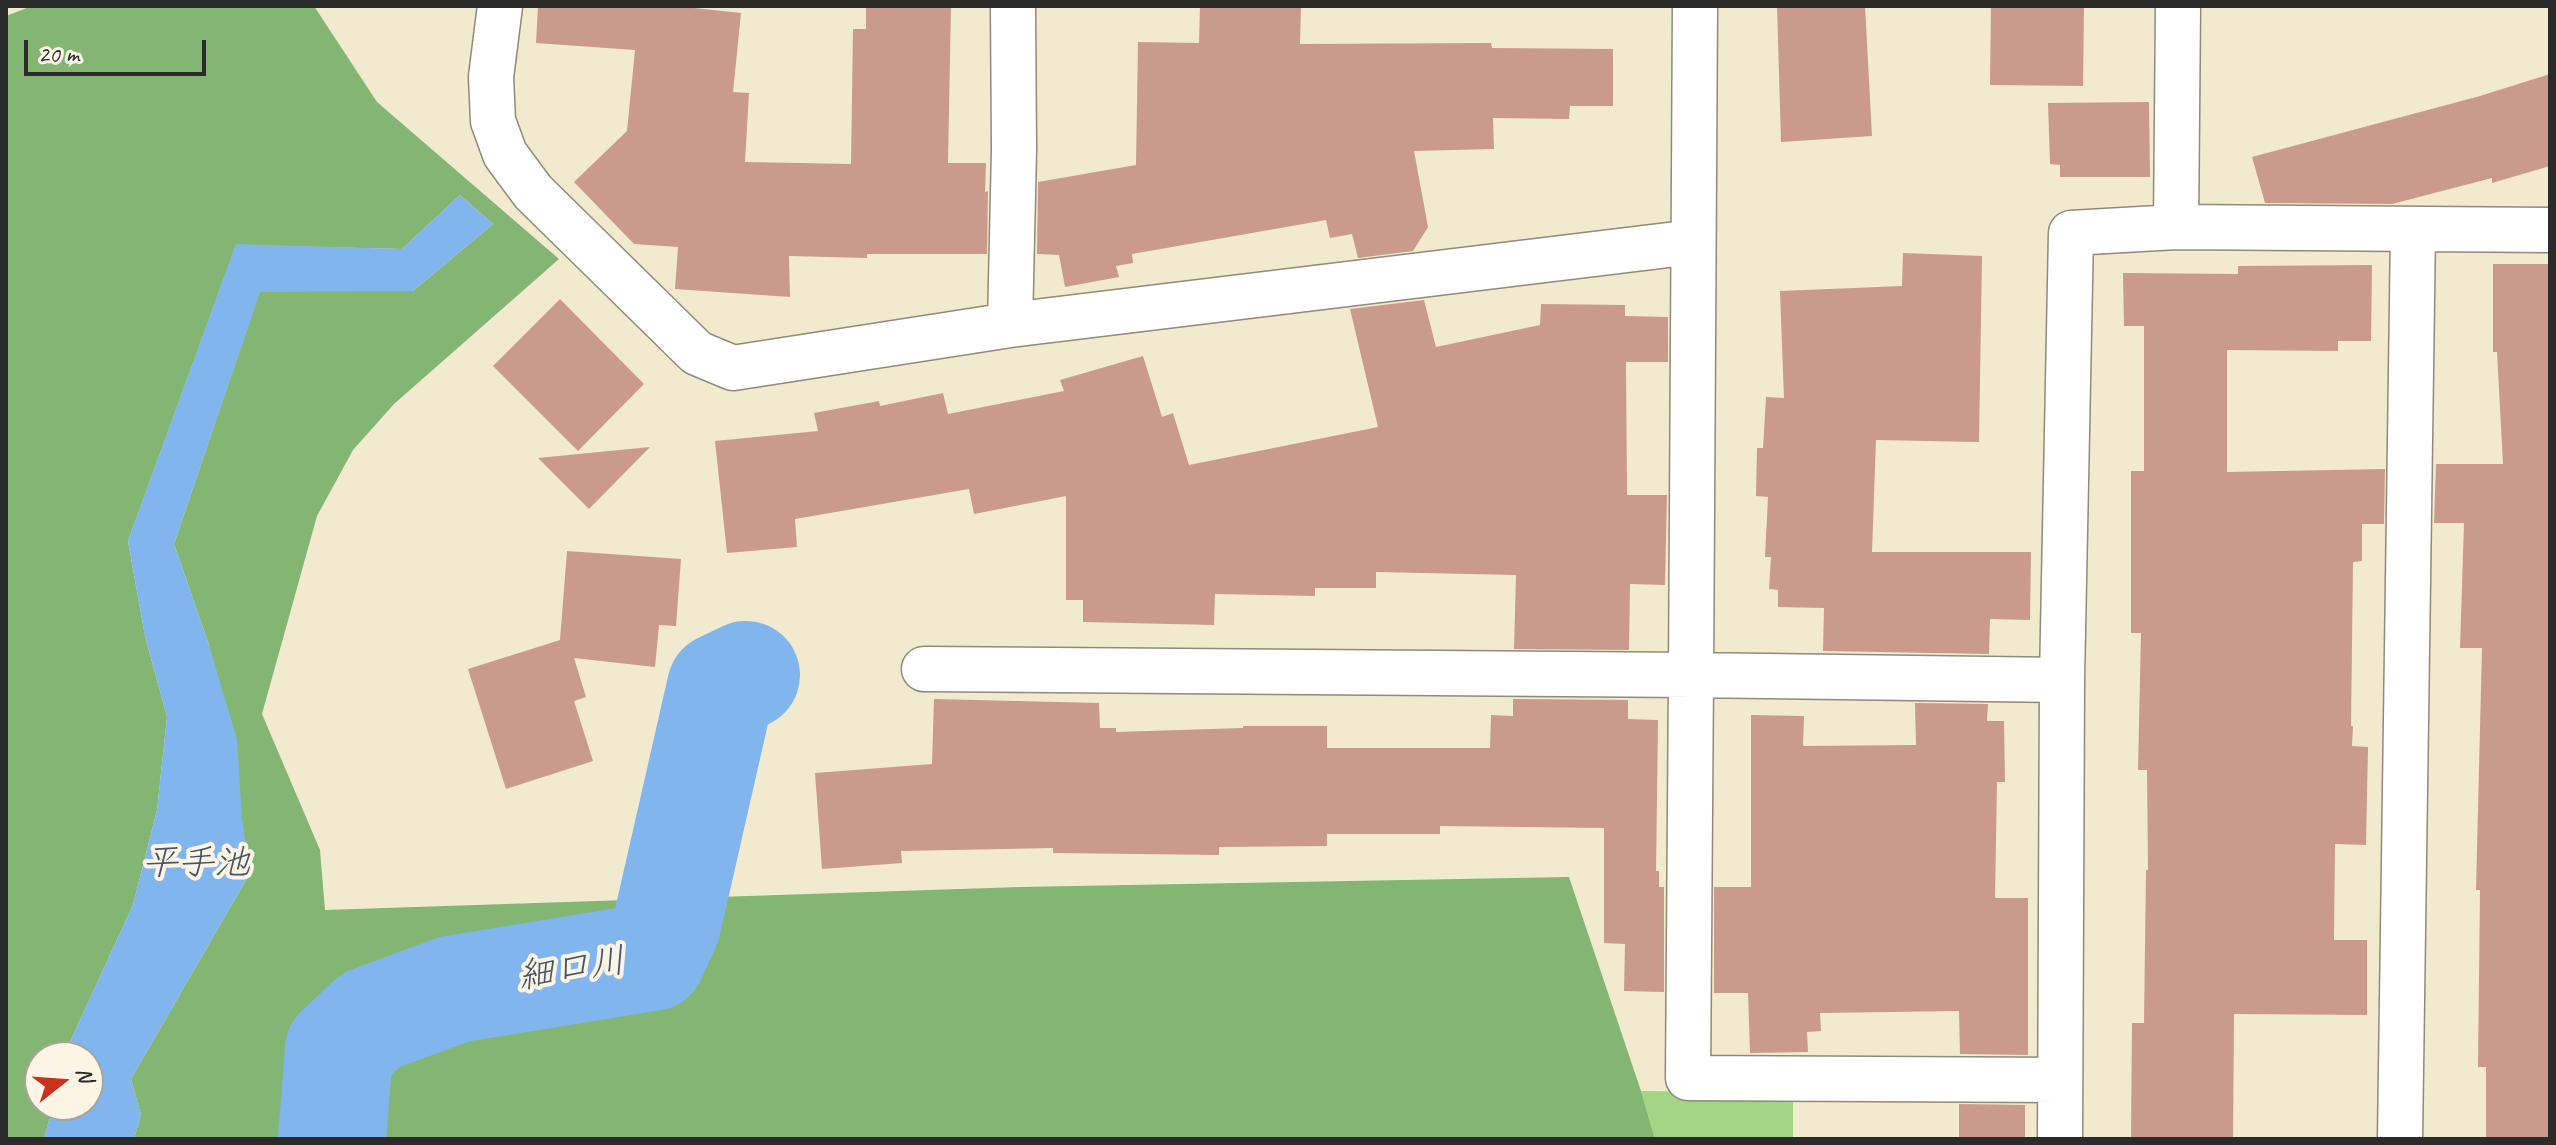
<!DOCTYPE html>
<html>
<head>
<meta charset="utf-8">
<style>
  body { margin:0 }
  #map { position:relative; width:2556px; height:1145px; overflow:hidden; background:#f1eace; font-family:Caveat,sans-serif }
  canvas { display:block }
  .frame { position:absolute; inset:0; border:8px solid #2b2b2b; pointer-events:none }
  .north { position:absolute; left:24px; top:1041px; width:80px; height:80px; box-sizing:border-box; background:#fcf5e5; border:2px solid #a8a49b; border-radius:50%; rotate:73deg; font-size:22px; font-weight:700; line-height:32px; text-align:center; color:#2b2b2b }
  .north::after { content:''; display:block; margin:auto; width:28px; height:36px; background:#c8321e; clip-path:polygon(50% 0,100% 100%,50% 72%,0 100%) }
  .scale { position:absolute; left:24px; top:40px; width:182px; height:36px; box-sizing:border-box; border:4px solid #2b2b2b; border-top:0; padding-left:10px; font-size:24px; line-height:28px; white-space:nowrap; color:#2b2b2b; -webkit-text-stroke:6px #fcf5e5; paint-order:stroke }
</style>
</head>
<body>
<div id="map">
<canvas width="2556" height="1145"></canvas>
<div class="frame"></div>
<div class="north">N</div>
<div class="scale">20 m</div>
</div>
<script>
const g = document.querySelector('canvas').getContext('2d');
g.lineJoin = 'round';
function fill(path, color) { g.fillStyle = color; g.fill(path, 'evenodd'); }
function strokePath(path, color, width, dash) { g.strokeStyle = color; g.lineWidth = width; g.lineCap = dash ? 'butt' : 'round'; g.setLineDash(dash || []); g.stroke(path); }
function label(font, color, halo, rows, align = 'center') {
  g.font = font + ' Caveat,"Klee One",sans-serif'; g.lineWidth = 8; g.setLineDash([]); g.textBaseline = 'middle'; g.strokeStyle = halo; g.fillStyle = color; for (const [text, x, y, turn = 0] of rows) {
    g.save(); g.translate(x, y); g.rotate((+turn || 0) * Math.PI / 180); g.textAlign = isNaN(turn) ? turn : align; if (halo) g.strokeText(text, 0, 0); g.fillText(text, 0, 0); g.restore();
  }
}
fill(new Path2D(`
  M 1641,1091 L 1793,1092 L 1793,1139 L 1655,1139 Z`), '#a4d584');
fill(new Path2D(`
  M 32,6 L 314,6 L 377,102 L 559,259 L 394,404 L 353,450 L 317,516 L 262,714 L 320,850 L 325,910 L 1020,887 L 1569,877 L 1641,1091 L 1655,1139 L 134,1139 L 141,1115 L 131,1079 L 250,873 L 209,645 L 174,544 L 260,291 L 413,291 L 493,224 L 460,195 L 402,249 L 236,245 L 128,541 L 145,636 L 167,717 L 157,810 L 133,905 L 63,1057 L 40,1057 L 40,1105 L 53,1105 L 44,1139 L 6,1139 L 6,16 Z`), '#83b672');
fill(new Path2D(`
  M 460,195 L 493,224 L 413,291 L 260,292 L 174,544 L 209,645 L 237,739 L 242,818 L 250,873 L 131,1079 L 141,1115 L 134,1139 L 44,1139 L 53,1105 L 88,1105 L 88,1057 L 63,1057 L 133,905 L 157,810 L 167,717 L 145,636 L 128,541 L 236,244 L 402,249 Z`), '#81b5ee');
strokePath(new Path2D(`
  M 332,1139 L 339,1050 L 371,1020 L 455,989 L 652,957 L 667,924 L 721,687 L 746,675`), '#81b5ee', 108);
fill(new Path2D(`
  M 538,6 L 675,6 L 741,13 L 733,92 L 749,93 L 745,162 L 851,164 L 853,29 L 866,29 L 866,6 L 951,6 L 948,163 L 986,163 L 985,192 L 988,191 L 987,254 L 867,254 L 867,258 L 789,256 L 790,297 L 675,289 L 678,247 L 634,244 L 574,182 L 627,131 L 635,50 L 536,43 Z
  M 1200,6 L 1301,6 L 1300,44 L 1491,43 L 1492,48 L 1613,49 L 1613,106 L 1570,106 L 1569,119 L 1493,118 L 1494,149 L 1414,151 L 1428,227 L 1413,251 L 1358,258 L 1352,234 L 1330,238 L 1326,220 L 1132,254 L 1133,263 L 1116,266 L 1119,277 L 1065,287 L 1059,255 L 1037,254 L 1038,182 L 1136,165 L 1138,42 L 1199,43 Z
  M 1777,6 L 1865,6 L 1872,136 L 1781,142 Z
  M 1991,6 L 2084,7 L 2083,86 L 1990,85 Z
  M 2550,74 L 2550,166 L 2492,183 L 2492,178 L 2392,204 L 2265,203 L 2252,157 L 2480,96 Z
  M 2149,102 L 2150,177 L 2060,177 L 2060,165 L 2050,164 L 2048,103 Z
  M 1903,253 L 1982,256 L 1979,442 L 1876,440 L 1872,552 L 2031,552 L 2030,620 L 1990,619 L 1989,654 L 1823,651 L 1824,608 L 1778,607 L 1778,590 L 1769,589 L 1771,557 L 1765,557 L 1768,497 L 1756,496 L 1757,448 L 1763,448 L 1766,397 L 1784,398 L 1780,291 L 1902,286 Z
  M 2493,264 L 2550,264 L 2550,1139 L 2486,1139 L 2486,1067 L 2478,1067 L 2480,890 L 2476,890 L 2482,648 L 2460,648 L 2464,523 L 2434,523 L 2436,464 L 2503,464 L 2497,352 L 2493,352 Z
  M 2372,265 L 2371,341 L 2338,341 L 2338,351 L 2227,350 L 2227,472 L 2385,469 L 2384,524 L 2362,524 L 2362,561 L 2353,562 L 2351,726 L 2353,726 L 2352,746 L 2368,747 L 2366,845 L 2335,844 L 2334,940 L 2367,940 L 2367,1015 L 2234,1014 L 2233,1139 L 2131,1139 L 2132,1023 L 2144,1023 L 2146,870 L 2148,870 L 2147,770 L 2138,770 L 2141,633 L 2131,633 L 2131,471 L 2144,471 L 2144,326 L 2124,326 L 2123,273 L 2238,274 L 2238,266 Z
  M 560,299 L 644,384 L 578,451 L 493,366 Z
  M 1424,300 L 1436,347 L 1540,325 L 1541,304 L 1625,305 L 1625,316 L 1668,317 L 1668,362 L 1626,362 L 1627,495 L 1667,495 L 1665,585 L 1630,584 L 1629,650 L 1514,649 L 1516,575 L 1376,572 L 1376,588 L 1315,588 L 1315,596 L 1215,594 L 1214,625 L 1083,622 L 1083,600 L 1066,600 L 1066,496 L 974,514 L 969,489 L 795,519 L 797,547 L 727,553 L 715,441 L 818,431 L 814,413 L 879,401 L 880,406 L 943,393 L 948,414 L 1064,391 L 1060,380 L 1143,356 L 1162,417 L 1173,413 L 1189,465 L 1378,427 L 1350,309 Z
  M 650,447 L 589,509 L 538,458 Z
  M 567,551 L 681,559 L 676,626 L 659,625 L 655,667 L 574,658 L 586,697 L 574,701 L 593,761 L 506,789 L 468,669 L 560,640 Z
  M 934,699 L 1099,703 L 1100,728 L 1116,728 L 1116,732 L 1243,728 L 1243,726 L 1327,726 L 1327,748 L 1490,748 L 1491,715 L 1513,716 L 1513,699 L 1628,700 L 1628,719 L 1658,720 L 1656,871 L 1659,871 L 1659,887 L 1664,887 L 1664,992 L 1624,991 L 1625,944 L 1604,943 L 1604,828 L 1440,826 L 1440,834 L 1327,834 L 1327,846 L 1219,847 L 1219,855 L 1053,853 L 1053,848 L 901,851 L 902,863 L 822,869 L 815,773 L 932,764 Z
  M 1915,703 L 1988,704 L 1987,721 L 2004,721 L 2005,782 L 1997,782 L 1995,898 L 2028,898 L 2028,1055 L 1960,1054 L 1959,1011 L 1820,1013 L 1821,1031 L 1807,1032 L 1808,1052 L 1750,1053 L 1748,993 L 1714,993 L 1714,887 L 1751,887 L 1751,715 L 1804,716 L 1803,746 L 1916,745 Z
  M 1959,1104 L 2025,1105 L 2025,1139 L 1959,1139 Z`), '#ca9a8d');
const minor = new Path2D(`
  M 500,6 L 491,77 L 493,121 L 505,154 L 533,192 L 697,353 L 733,368 L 1010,325 L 1693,242
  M 2176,227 L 2178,6
  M 1010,325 L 1014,150 L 1013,6
  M 924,669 L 1691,675 L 1695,6
  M 2060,1080 L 1688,1078 L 1691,675 L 2062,680
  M 2060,1139 L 2062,680 L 2071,233 L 2176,227 L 2550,230
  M 2400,1139 L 2413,231`);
strokePath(minor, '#8e8a7c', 47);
strokePath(minor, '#fff', 44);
label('italic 36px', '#455466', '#fcf5e5', [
  ["平手池",196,865],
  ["細口川",572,970,-9]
]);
</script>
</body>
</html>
